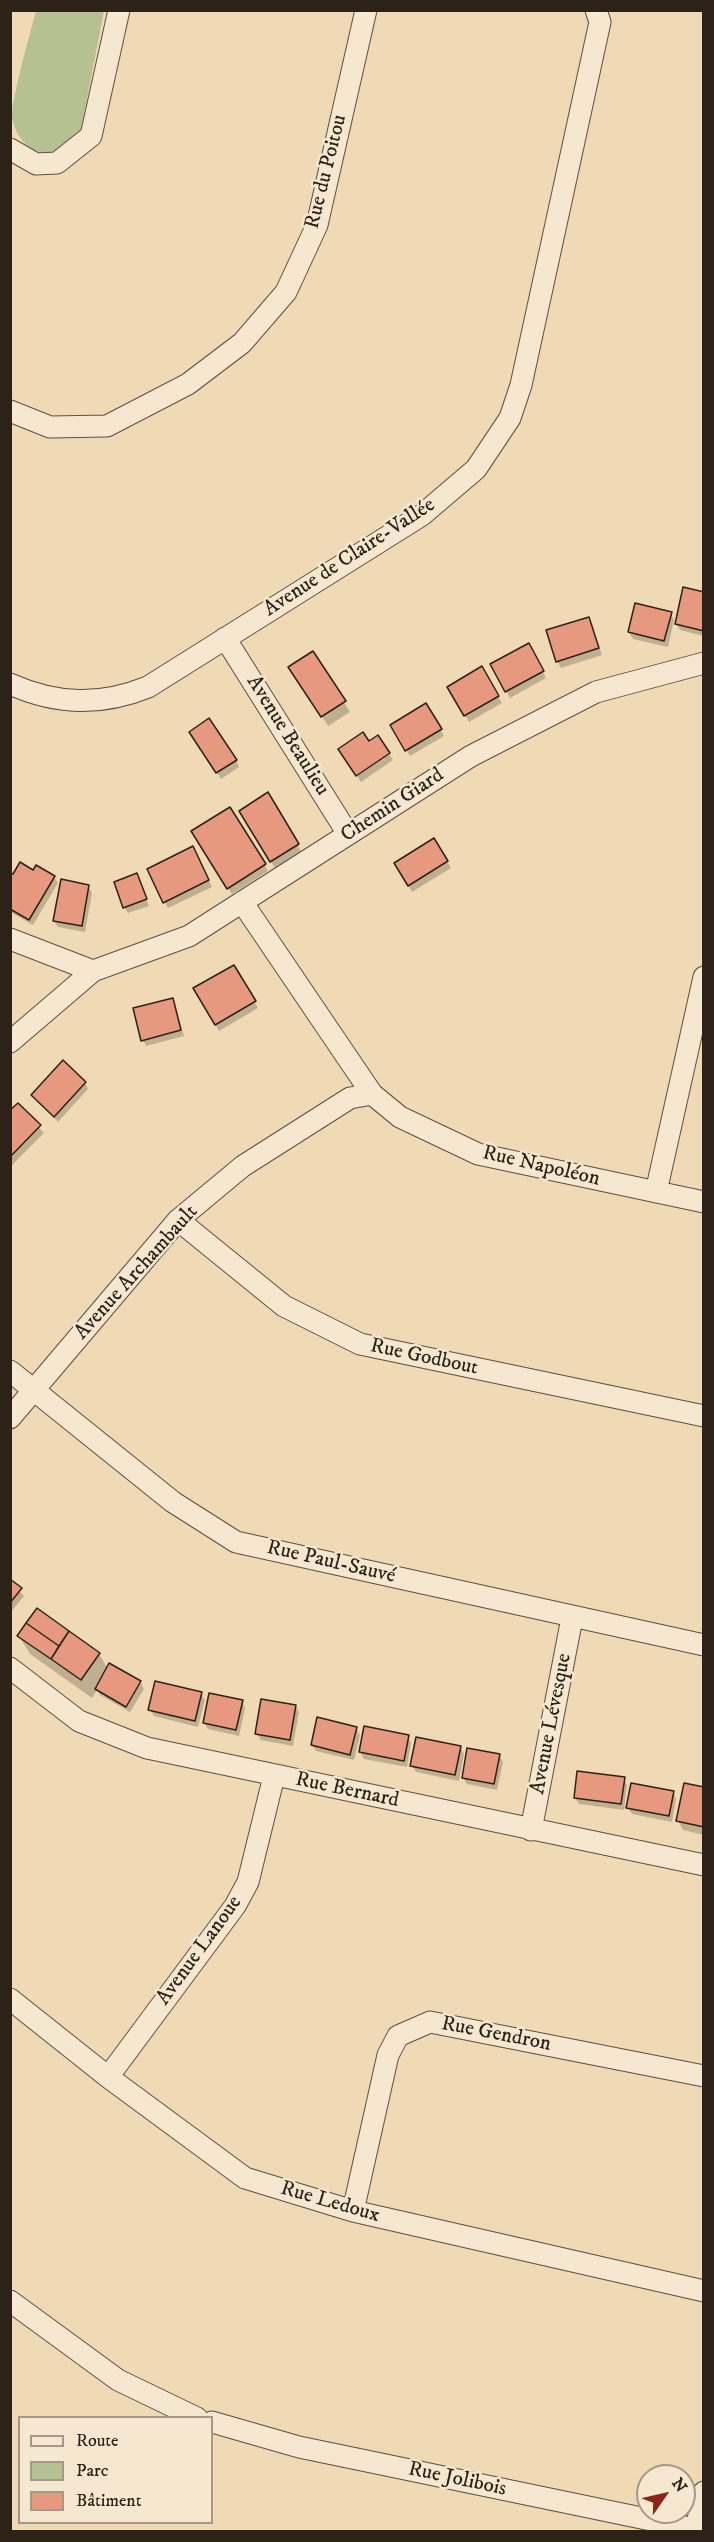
<!DOCTYPE html>
<html>
<head>
<meta charset="utf-8">
<style>
  body { margin:0 }
  #map { position:relative; width:714px; height:2542px; overflow:hidden; background:#f0dab6; font-family:"IM FELL DW Pica",serif }
  canvas { display:block }
  .frame { position:absolute; inset:0; border:12px solid #2c2217; pointer-events:none }
  .legend { position:absolute; left:18px; top:2416px; width:195px; height:108px; box-sizing:border-box; background:#f5e7d0; border:2px solid #a59886; margin:0; padding:8px 10px; list-style:none; font-size:18px; color:#2c2217 }
  .legend li { display:flex; align-items:center; gap:12px; height:30px }
  .legend b { width:30px; border:2px solid #a59886 }
  .north { position:absolute; left:636px; top:2464px; width:60px; height:60px; box-sizing:border-box; background:#f5e7d0; border:2px solid #a59886; border-radius:50%; rotate:56deg; font-size:16px; font-weight:700; line-height:24px; text-align:center; color:#2c2217 }
  .north::after { content:''; display:block; margin:auto; width:21px; height:27px; background:#8f2418; clip-path:polygon(50% 0,100% 100%,50% 72%,0 100%) }
</style>
</head>
<body>
<div id="map">
<canvas width="714" height="2542"></canvas>
<div class="frame"></div>
<ul class="legend">
<li><b style="height:8px;background:#f5e7d0"></b>Route</li>
<li><b style="height:16px;background:#b5c191"></b>Parc</li>
<li><b style="height:16px;background:#e7997f"></b>Bâtiment</li>
</ul>
<div class="north">N</div>
</div>
<script>
const g = document.querySelector('canvas').getContext('2d');
g.lineJoin = 'round';
function fill(path, color) { g.fillStyle = color; g.fill(path, 'evenodd'); }
function strokePath(path, color, width, dash) { g.strokeStyle = color; g.lineWidth = width; g.lineCap = dash ? 'butt' : 'round'; g.setLineDash(dash || []); g.stroke(path); }
function label(font, color, halo, rows, align = 'center') {
  g.font = font + ' "IM FELL DW Pica",serif'; g.lineWidth = 5; g.setLineDash([]); g.textBaseline = 'middle'; g.strokeStyle = halo; g.fillStyle = color; for (const [text, x, y, turn = 0] of rows) {
    g.save(); g.translate(x, y); g.rotate((+turn || 0) * Math.PI / 180); g.textAlign = isNaN(turn) ? turn : align; if (halo) g.strokeText(text, 0, 0); g.fillText(text, 0, 0); g.restore();
  }
}
fill(new Path2D(`
  M 36,11 L 104,11 L 80,134 C 68,146 58,154 41,152 C 26,150 15,133 12,119 C 10,105 31,30 36,11 Z`), '#b5c191');
fill(new Path2D(`
  M 704,593 L 704,636 L 680,630 L 674,620 L 668,647 L 633,639 L 629,632 L 671,614 L 676,624 Z
  M 589,618 L 602,655 L 561,668 L 557,661 Z
  M 529,645 L 546,678 L 510,698 L 492,665 Z
  M 313,653 L 350,712 L 328,726 L 296,677 Z
  M 482,669 L 502,703 L 469,722 L 449,688 Z
  M 426,705 L 444,736 L 410,756 L 392,726 Z
  M 378,737 L 393,760 L 361,782 L 344,755 Z
  M 194,738 L 236,760 L 239,767 L 221,779 Z
  M 268,794 L 301,851 L 275,868 L 241,811 Z
  M 230,809 L 268,871 L 232,894 L 193,832 Z
  M 434,840 L 451,868 L 412,892 L 396,863 Z
  M 196,854 L 212,887 L 168,908 L 165,902 Z
  M 10,875 L 54,877 L 58,883 L 33,925 L 10,912 Z
  M 137,875 L 149,906 L 128,913 L 124,907 Z
  M 88,886 L 92,893 L 85,932 L 58,927 L 54,921 Z
  M 234,967 L 258,1008 L 219,1031 L 195,989 Z
  M 172,999 L 184,1036 L 146,1046 L 143,1040 Z
  M 85,1083 L 88,1089 L 58,1122 L 33,1095 Z
  M 18,1105 L 44,1133 L 10,1167 L 10,1112 Z
  M 10,1581 L 24,1596 L 10,1613 Z
  M 37,1610 L 99,1654 L 108,1669 L 140,1682 L 144,1689 L 130,1712 L 100,1695 L 97,1690 L 92,1698 L 30,1654 L 19,1636 Z
  M 201,1694 L 205,1700 L 198,1727 L 154,1716 L 150,1710 Z
  M 242,1701 L 245,1708 L 239,1736 L 208,1729 L 204,1723 Z
  M 295,1706 L 299,1712 L 293,1746 L 261,1740 L 257,1734 Z
  M 356,1728 L 360,1735 L 354,1760 L 316,1751 L 312,1745 Z
  M 408,1737 L 411,1743 L 407,1767 L 364,1759 L 360,1752 Z
  M 460,1747 L 464,1754 L 459,1781 L 416,1772 L 412,1766 Z
  M 499,1755 L 503,1762 L 497,1790 L 467,1784 L 463,1778 Z
  M 624,1779 L 627,1785 L 624,1810 L 579,1804 L 575,1798 Z
  M 704,1789 L 704,1835 L 683,1830 L 678,1820 Z
  M 673,1792 L 676,1799 L 672,1822 L 632,1814 L 628,1808 Z`), '#0003');
const building = new Path2D(`
  M 683,587 L 704,592 L 704,631 L 675,624 Z
  M 635,603 L 672,612 L 664,641 L 628,632 Z
  M 589,617 L 599,648 L 556,662 L 546,630 Z
  M 529,643 L 544,671 L 505,692 L 490,664 Z
  M 313,651 L 346,701 L 321,717 L 288,667 Z
  M 482,666 L 499,696 L 464,716 L 447,687 Z
  M 426,703 L 442,729 L 405,751 L 390,725 Z
  M 209,718 L 237,760 L 216,773 L 189,732 Z
  M 363,732 L 369,741 L 378,735 L 390,753 L 356,776 L 338,749 Z
  M 268,792 L 299,844 L 270,862 L 239,811 Z
  M 230,807 L 266,864 L 227,889 L 191,831 Z
  M 434,838 L 448,861 L 408,886 L 394,863 Z
  M 193,846 L 209,880 L 163,903 L 147,869 Z
  M 20,862 L 33,870 L 36,865 L 55,876 L 29,920 L 10,909 L 10,873 L 13,874 Z
  M 137,873 L 147,899 L 123,908 L 114,882 Z
  M 61,879 L 89,885 L 82,926 L 53,921 Z
  M 234,965 L 256,1001 L 215,1025 L 193,988 Z
  M 173,998 L 181,1030 L 141,1041 L 133,1008 Z
  M 63,1060 L 86,1082 L 54,1117 L 31,1095 Z
  M 18,1103 L 41,1125 L 10,1157 L 10,1110 Z
  M 10,1579 L 22,1588 L 10,1603 Z
  M 37,1608 L 69,1631 L 59,1646 L 26,1623 Z
  M 26,1623 L 59,1646 L 51,1659 L 17,1636 Z
  M 69,1631 L 100,1653 L 81,1680 L 51,1659 Z
  M 109,1663 L 141,1681 L 126,1707 L 95,1689 Z
  M 155,1681 L 202,1692 L 195,1721 L 148,1710 Z
  M 209,1693 L 243,1700 L 236,1730 L 203,1723 Z
  M 261,1699 L 296,1705 L 290,1740 L 255,1734 Z
  M 317,1717 L 357,1727 L 350,1755 L 311,1745 Z
  M 364,1726 L 409,1735 L 404,1761 L 359,1752 Z
  M 416,1737 L 461,1746 L 455,1775 L 410,1766 Z
  M 467,1748 L 500,1754 L 494,1784 L 462,1778 Z
  M 577,1771 L 625,1777 L 621,1804 L 574,1798 Z
  M 631,1783 L 674,1791 L 669,1816 L 626,1808 Z
  M 684,1783 L 704,1787 L 704,1827 L 676,1821 Z`);
fill(building, '#e7997f');
strokePath(building, '#2c2217', 1.5);
const minor = new Path2D(`
  M 10,149 L 36,164 L 57,163 L 91,136 L 119,10
  M 10,411 L 50,427 L 107,426 L 188,384 L 242,343 L 286,292 L 317,225 L 366,10
  M 225,638 L 348,834
  M 10,684 C 57,705 101,706 148,687 L 422,515 L 476,469 L 510,418 L 521,385 L 600,22 L 596,10
  M 242,902 L 372,1094 L 400,1117 L 478,1154 L 704,1202
  M 10,939 L 93,971
  M 10,1042 L 93,971 L 189,936 L 471,756 L 596,692 L 704,663
  M 656,1192 L 704,977
  M 178,1220 L 284,1306 L 360,1344 L 704,1416
  M 10,1371 L 173,1502 L 236,1542 L 704,1645
  M 10,1418 L 178,1220 L 243,1166 L 350,1098 L 372,1094
  M 10,1668 L 79,1721 L 147,1748 L 704,1865
  M 531,1830 L 572,1618
  M 10,1999 L 108,2077 L 245,2178 L 353,2211 L 704,2291
  M 108,2077 L 235,1906 L 248,1882 L 274,1776
  M 353,2211 L 388,2055 L 398,2036 L 430,2022 L 704,2076
  M 10,2301 L 118,2380 L 197,2418
  M 212,2422 L 299,2447 L 704,2531
  M 696,2529 L 704,2492`);
strokePath(minor, '#5d503f', 23);
strokePath(minor, '#f5e7d0', 21);
label('21px', '#2c2217', '#f5e7d0', [
  ["Rue du Poitou",327,172,-76],
  ["Avenue de Claire-Vallée",350,558,-33],
  ["Avenue Beaulieu",287,736,58],
  ["Chemin Giard",393,806,-33],
  ["Rue Napoléon",541,1167,13],
  ["Avenue Archambault",137,1273,-48],
  ["Rue Godbout",424,1358,12],
  ["Rue Paul-Sauvé",331,1563,13],
  ["Avenue Lévesque",552,1724,-79],
  ["Rue Bernard",347,1791,12],
  ["Avenue Lanoue",200,1951,-54],
  ["Rue Gendron",496,2035,11],
  ["Rue Ledoux",330,2203,16],
  ["Rue Jolibois",457,2480,12]
]);
</script>
</body>
</html>
